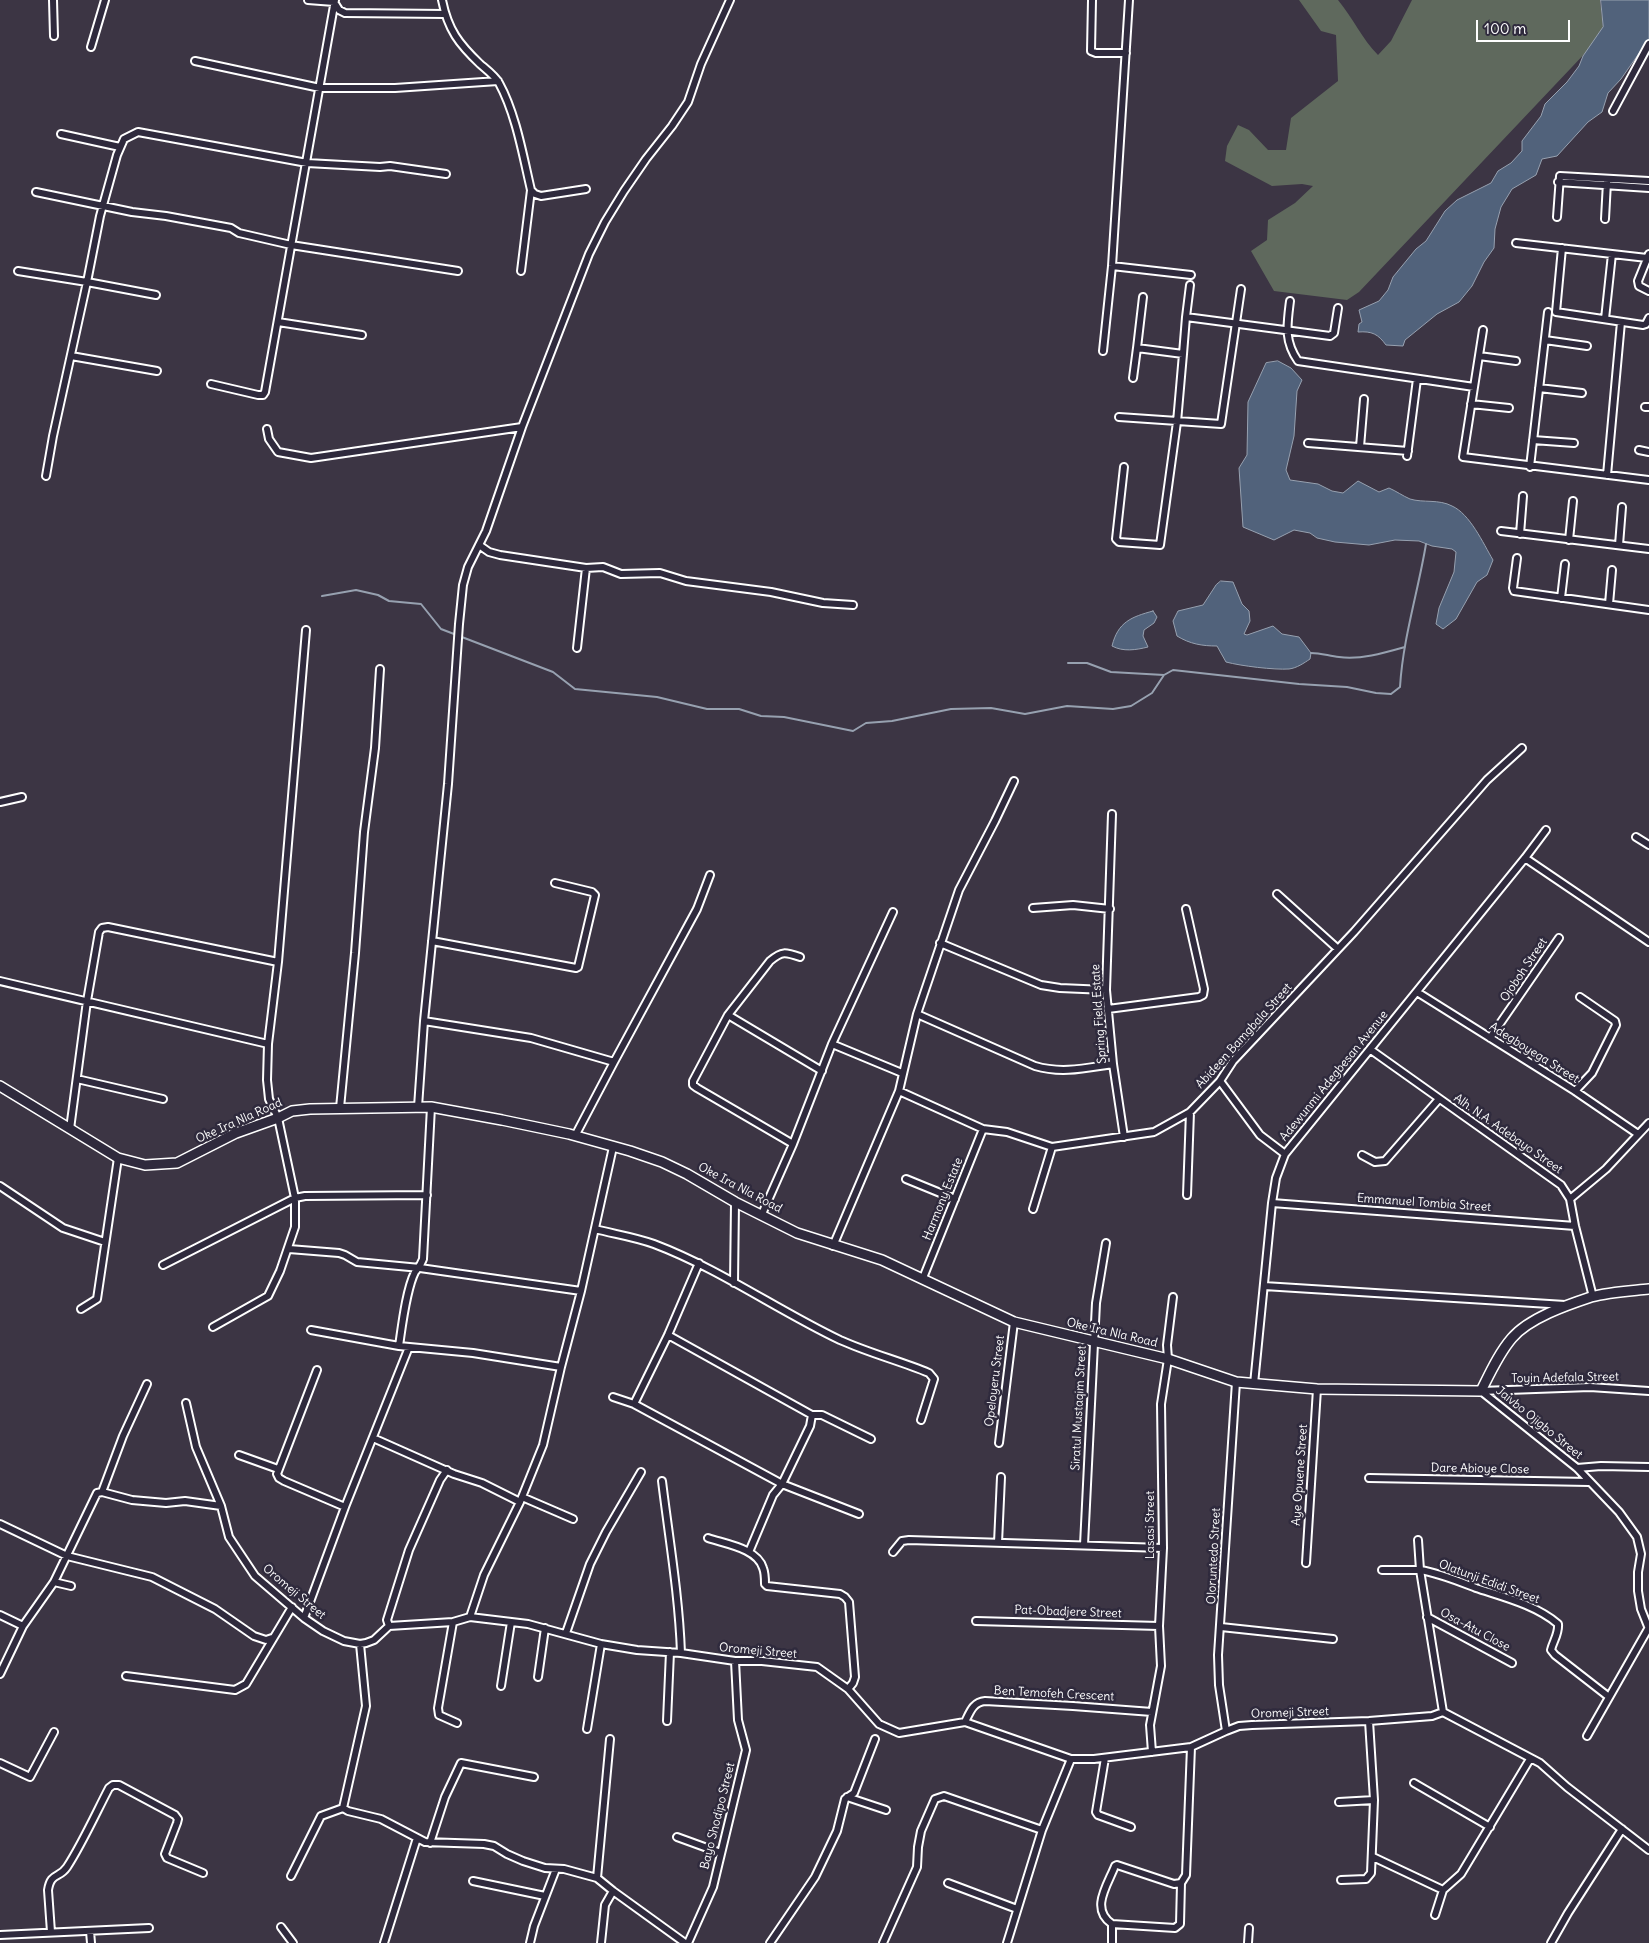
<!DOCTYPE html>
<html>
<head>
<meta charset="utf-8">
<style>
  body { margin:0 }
  #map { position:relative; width:1649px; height:1943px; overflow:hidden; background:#3c3544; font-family:Delius,sans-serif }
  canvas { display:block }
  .scale { position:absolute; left:1476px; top:20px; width:94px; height:22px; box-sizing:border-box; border:2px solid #fff; border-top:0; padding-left:6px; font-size:15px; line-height:18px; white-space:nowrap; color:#fff; -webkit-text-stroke:4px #2f2a3d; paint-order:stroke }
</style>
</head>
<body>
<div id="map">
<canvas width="1649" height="1943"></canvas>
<div class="scale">100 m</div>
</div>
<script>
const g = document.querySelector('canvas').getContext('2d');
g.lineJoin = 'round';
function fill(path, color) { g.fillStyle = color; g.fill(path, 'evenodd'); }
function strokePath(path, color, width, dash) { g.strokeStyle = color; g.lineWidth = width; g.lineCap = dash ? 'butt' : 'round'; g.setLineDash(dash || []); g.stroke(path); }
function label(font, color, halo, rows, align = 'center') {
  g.font = font + ' Delius,sans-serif'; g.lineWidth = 5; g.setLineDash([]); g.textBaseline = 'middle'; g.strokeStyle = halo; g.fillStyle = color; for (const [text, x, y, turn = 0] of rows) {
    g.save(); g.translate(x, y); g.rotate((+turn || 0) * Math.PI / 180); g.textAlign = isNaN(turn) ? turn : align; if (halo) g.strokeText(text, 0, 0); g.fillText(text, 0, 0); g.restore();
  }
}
fill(new Path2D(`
  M 1299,0 L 1338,0 C 1353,18 1362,39 1378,55 L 1391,41 L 1412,0 L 1600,0 L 1603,27 L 1589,49 L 1359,292 L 1347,300 L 1274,291 L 1251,251 L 1267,240 L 1268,220 L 1295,203 L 1313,186 L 1302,184 L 1272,186 L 1225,161 L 1227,146 L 1238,125 L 1249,130 L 1268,150 L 1286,150 L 1291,118 L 1338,81 L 1336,35 L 1321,31 Z`), '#5f695d');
const water = new Path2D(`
  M 1601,0 L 1649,0 L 1649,39 L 1621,79 L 1608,93 L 1602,112 L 1588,122 L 1557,156 L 1542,159 L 1536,175 L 1512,189 L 1501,207 L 1495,229 L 1494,248 L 1484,262 L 1472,286 L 1459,302 L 1437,314 L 1405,340 L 1403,346 L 1386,345 C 1378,334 1372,331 1358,332 L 1359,324 L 1362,322 L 1359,310 L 1379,301 L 1388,290 L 1393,277 L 1416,249 L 1426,241 L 1445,211 L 1457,200 L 1491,183 L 1498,171 L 1511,163 L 1522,151 L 1522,141 L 1541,116 L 1545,104 L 1567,82 L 1579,66 L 1583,56 L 1603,27 Z
  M 1278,361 L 1291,368 L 1302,380 L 1297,391 L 1294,436 L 1286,470 L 1290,480 L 1318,484 L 1332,491 L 1343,493 L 1358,481 L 1379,492 L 1389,488 C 1396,491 1403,496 1410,499 C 1423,503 1439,499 1452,506 C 1470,514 1483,543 1493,560 L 1487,575 L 1477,582 L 1456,619 L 1443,629 L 1436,624 L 1439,608 L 1454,572 L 1456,552 L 1452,549 L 1432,546 L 1419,541 L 1395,540 L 1369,545 L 1335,542 L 1317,538 L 1310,533 L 1294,530 L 1274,540 L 1243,527 L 1239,468 L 1247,455 L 1248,402 L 1266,363 Z
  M 1221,581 L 1233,582 L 1242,604 L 1249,611 L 1250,621 L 1244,634 L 1247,635 L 1273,626 L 1282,634 L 1299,637 L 1311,653 L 1310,659 C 1304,663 1297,668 1289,669 C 1274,670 1241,666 1226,662 L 1217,646 C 1202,646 1190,644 1177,636 L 1173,621 L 1178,611 L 1203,605 L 1216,585 Z
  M 1153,611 L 1157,617 L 1154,623 L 1144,630 L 1143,636 L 1148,647 C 1136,650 1123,652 1112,646 C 1118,622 1131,617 1153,611 Z`);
fill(water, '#51627b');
strokePath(water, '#97a1b0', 1);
strokePath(new Path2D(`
  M 322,596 L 356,590 L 378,595 L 389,601 L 421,604 L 441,629 L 553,672 L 575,689 L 657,697 L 707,709 L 739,709 L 761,716 L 784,717 L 853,731 L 866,723 L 892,721 L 951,709 L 991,708 L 1025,714 L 1067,706 L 1113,709 L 1131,706 L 1152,693 L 1164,675 L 1173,670 L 1299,684 L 1347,687 L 1376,693 L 1391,694 L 1400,687 C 1403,638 1418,592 1426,544
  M 1311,653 C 1321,653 1329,656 1339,657 C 1360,660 1384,653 1405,647
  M 1068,663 L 1087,663 L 1111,672 L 1164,675`), '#97a1b0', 2);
const street = new Path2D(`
  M 53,0 L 54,36
  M 308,0 L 334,2 L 339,10 L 345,13 L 445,14
  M 442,0 C 448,30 459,44 480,64 C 487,70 495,76 499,83 C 516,114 523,156 531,190 L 535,194 L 541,196 L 586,189
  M 1092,0 L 1091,51 L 1096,53 L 1126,53
  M 91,47 L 105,0
  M 195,61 L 320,88 L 395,88 L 498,81
  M 1613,111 L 1649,44
  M 61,134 L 120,147
  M 1558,182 L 1649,188
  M 36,192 L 132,212 L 166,216 L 231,228 L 239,233 L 291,245 L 458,271
  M 1557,217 L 1560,176 L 1649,181
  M 1605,219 L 1607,182
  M 1516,243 L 1647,258
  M 1562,248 L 1556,312 L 1643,325 L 1646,324 L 1649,318
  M 1649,254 L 1638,281 L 1639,286 L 1649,291
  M 1112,266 L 1191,275
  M 18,271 L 87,282 L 156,295
  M 521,271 L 531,190
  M 1143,297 L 1137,348 L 1183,354 L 1186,317 L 1330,336 L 1334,333 L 1338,308
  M 1290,301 C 1287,325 1284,341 1298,361 L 1474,387
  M 1186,317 L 1190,285
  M 1605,319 L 1612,254
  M 278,322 L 362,335
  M 1483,330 L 1463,457 L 1649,480
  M 1545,340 L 1587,346
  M 1103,351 L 1112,266 L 1129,0
  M 71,356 L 157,371
  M 1479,356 L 1516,361
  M 1133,378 L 1137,348
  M 211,384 L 258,395 L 263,395 L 265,392 L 335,0
  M 1539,388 L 1582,393
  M 1471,404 L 1509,408
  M 1645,407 L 1649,407
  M 1119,417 L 1221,424 L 1241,289
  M 267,429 L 269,439 L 278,452 L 311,458 L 522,427
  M 1533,440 L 1574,443
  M 1308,443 L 1408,451
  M 1360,447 L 1364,399
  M 1639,450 L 1649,452
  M 1407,456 L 1417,379
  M 1124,467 L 1116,539 L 1119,542 L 1160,545 L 1177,422 L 1183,354
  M 1530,467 L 1548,312
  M 1607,475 L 1621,322
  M 46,476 L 53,436 L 87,282 L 100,216 L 117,155 L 124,139 L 138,132 L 307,163 L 380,167 L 390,166 L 446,174
  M 1501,531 L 1649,549
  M 1520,534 L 1523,496
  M 1569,540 L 1573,501
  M 479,545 L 489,552 L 500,555 L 586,568 L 603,567 L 621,574 L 660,573 L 686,581 L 771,592 L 823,603 L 853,605
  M 1619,545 L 1622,507
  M 1517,558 L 1513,588 L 1514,591 L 1649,610
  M 1561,598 L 1565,564
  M 1609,604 L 1612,570
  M 577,648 L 586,568
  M 0,802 L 22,797
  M 1112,814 L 1106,990 L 1113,1064 L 1124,1137
  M 1636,837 L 1649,845
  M 1525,858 L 1649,942
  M 1277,894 L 1338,949
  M 1033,908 L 1073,905 L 1110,909
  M 432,941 L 576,968 L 578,967 L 595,895 L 592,892 L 555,883
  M 940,943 L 1041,985 L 1060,988 L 1106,990
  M 0,981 L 268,1044
  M 1417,992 L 1575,1091 L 1638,1134
  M 1108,1009 L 1199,997 L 1203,995 L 1204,989 L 1186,909
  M 917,1014 L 1035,1066 C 1062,1074 1086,1068 1113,1064
  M 728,1015 L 822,1071
  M 424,1021 L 531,1038 L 614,1062
  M 1490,1038 L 1559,938
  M 832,1044 L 902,1073
  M 1371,1050 L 1561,1185 L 1570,1199 L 1575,1226 L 1593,1297
  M 77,1079 L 163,1099
  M 1220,1081 L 1260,1135 L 1285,1154
  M 899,1091 L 983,1129 L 1007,1132 L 1052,1147 L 1154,1132 L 1190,1112 L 1220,1081 L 1233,1061 L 1354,932 L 1487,780 L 1522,748
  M 1575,1091 L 1592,1073 L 1616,1025 L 1615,1021 L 1580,997
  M 418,1107 L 424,1021 L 448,784 L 459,624 L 463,585 L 468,567 L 486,531 L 522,427 L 589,254 L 605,222 L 624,191 L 646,159 L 672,126 L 688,102 L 701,64 L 730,0
  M 340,1108 L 355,953 L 364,832 L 375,748 L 380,669
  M 70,1129 L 87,1001 L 99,932 L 102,928 L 108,927 L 278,962
  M 575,1136 L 614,1062 L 697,909 L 710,875
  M 793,1144 L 697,1088 L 693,1085 L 693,1081 L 728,1015 L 770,961 C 782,951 785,952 800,957
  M 1362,1155 L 1375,1162 L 1385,1161 L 1439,1099
  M 906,1179 L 955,1199
  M 0,1186 L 63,1228 L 105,1242
  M 1187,1195 L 1190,1112
  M 1570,1199 L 1606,1169 L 1649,1123
  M 1272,1203 L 1575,1226
  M 1033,1209 L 1052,1147
  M 762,1214 L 793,1144 L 832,1044 L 893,912
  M 595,1229 C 614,1234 635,1237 654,1244 C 720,1269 777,1310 840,1340 C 869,1353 900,1361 929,1373 L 934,1379 L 921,1420
  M 833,1246 L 899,1091 L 917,1014 L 959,890 L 995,821 L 1014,781
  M 289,1249 L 339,1253 L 345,1255 L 357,1262 L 420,1268 L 581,1291
  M 163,1265 L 295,1198 L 305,1196 L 427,1195
  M 923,1278 L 983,1129
  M 734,1283 L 735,1202
  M 1264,1286 L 1565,1305
  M 81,1309 L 97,1299 L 118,1158
  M 213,1327 L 268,1296 L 280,1271 L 295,1227 L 295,1198 L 278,1118 L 269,1099 L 267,1080 L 268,1044 L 278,962 L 306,630
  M 311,1330 L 399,1346 L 473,1353 L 561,1367
  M 399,1346 C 402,1326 406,1290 415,1272 C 418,1268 421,1265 423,1259 L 431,1107
  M 317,1370 L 277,1474 L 279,1478 L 284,1481 L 345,1507
  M 1254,1384 L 1272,1203 L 1276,1178 L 1285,1154 L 1525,858 L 1546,830
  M 1481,1391 L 1577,1468 L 1619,1512 L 1637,1537 L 1641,1554 L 1638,1572 L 1638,1591 L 1641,1609 L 1649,1629
  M 1481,1391 L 1590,1387 L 1649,1391
  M 613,1397 L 634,1404 L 782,1484 L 810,1426 L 812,1415 L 668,1335
  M 186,1403 L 196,1447 L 221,1506 L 229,1537 L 255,1576 L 304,1618 L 323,1631 L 344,1641 L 360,1644 L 366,1643 L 374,1640 L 389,1626 L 453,1622 L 470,1617 L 528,1624 L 601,1644 L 637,1650 L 681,1653 L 735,1661 L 762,1661 L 817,1667 L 848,1689 L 879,1724 L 899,1733 L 965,1722 L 1071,1759 L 1094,1759 L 1191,1747 L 1226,1731 L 1239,1726 L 1252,1725 L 1369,1721 L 1432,1716 L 1443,1712
  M 634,1404 L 668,1335 L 699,1263
  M 812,1415 L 822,1415 L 871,1439
  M 373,1438 L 454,1474 L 482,1483 L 520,1502
  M 999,1443 L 1014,1322
  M 239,1455 L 278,1469
  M 1577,1468 L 1601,1466 L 1649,1467
  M 1369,1478 L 1589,1482
  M 662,1481 C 669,1538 679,1596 681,1653
  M 102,1492 L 123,1436 L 147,1384
  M 522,1497 L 573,1519
  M 0,1524 L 67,1556 L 152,1577 L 215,1609 L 254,1636 L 266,1640 L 272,1638
  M 708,1538 C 725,1544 757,1548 763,1568 C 765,1573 765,1579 765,1584 L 767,1586 L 840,1594 L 845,1597 L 849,1602 L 855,1677 L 853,1683 L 848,1689
  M 998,1543 L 1001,1477
  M 1084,1545 L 1096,1303 L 1106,1243
  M 749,1552 L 773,1495 L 782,1484 L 859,1514
  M 893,1552 L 902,1541 L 909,1540 L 1163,1548
  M 1306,1563 L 1317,1389
  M 1382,1570 L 1420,1570 L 1418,1540
  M 54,1582 L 71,1586
  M 0,1615 L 23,1626
  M 470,1617 L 484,1575 L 520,1502 L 543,1445 L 561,1367 L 581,1291 L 613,1147
  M 1427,1617 L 1512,1663
  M 304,1618 L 345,1507 L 409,1347
  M 976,1621 L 1159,1626
  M 453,1622 L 438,1708 L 439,1715 L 457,1723
  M 389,1626 L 387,1620 L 409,1550 L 440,1480 L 447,1470
  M 1221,1627 L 1333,1639
  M 566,1633 L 590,1564 L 606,1532 L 641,1472
  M 360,1644 L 366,1706 L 343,1808 L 348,1811 L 381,1819 L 425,1842 L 484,1844 L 494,1846 L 507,1854 L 523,1861 L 545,1868 L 564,1869 L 597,1878 L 613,1891 L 685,1943
  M 0,1674 L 23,1626 L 54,1582 L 97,1493 L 102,1492 L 132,1500 L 166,1503 L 185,1501 L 221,1506
  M 126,1676 L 235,1690 L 246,1684 L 292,1607
  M 538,1677 L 545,1628
  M 501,1686 L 511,1622
  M 1443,1712 L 1420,1570 C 1439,1573 1458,1581 1476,1588 C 1503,1597 1536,1605 1558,1624 C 1559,1634 1553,1641 1551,1650 L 1555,1655 L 1609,1697
  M 1443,1712 L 1540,1763 L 1567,1787 L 1649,1850
  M 667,1721 L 670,1652
  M 965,1722 C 970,1712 973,1702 985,1701 L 1073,1706 L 1152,1712
  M 587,1729 L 601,1644
  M 1226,1731 L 1219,1685 L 1218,1655 L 1236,1382
  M 1587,1736 L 1648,1629
  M 1152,1752 L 1150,1725 L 1161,1666 L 1159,1626 L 1163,1548 L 1161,1404 L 1168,1359 L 1167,1345 L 1173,1297
  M 1105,1758 L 1096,1812 L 1098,1815 L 1131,1827
  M 0,1763 L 30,1777 L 54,1732
  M 1414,1783 L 1490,1827
  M 847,1797 L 886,1810
  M 1339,1802 L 1374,1800
  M 677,1837 L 721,1853
  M 430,1843 L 445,1797 L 461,1763 L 534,1777
  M 1373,1857 L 1443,1890
  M 291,1876 L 321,1816 L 343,1808
  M 597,1878 L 610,1739
  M 1341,1880 L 1366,1879 L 1371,1873 L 1374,1800 L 1369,1721
  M 473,1881 L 545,1896
  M 948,1883 L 1017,1909
  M 1435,1915 L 1443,1890 L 1461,1874 L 1530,1759
  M 1112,1924 L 1175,1928 L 1180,1924 L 1181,1883 L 1186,1875 L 1191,1747
  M 1112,1924 C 1090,1909 1107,1886 1115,1866 L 1117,1865 L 1174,1884 L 1181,1883
  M 1112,1924 L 1112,1943
  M 281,1927 L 293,1943
  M 90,1931 L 91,1943
  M 51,1932 L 48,1890 C 51,1872 59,1879 67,1867 C 82,1844 96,1813 109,1788 L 113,1785 L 119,1785 L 175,1815 L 178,1819 L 177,1823 L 165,1854 L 167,1858 L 203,1873
  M 0,1935 L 149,1928
  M 384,1943 L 417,1838
  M 530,1943 L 534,1926 L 556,1869
  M 601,1943 L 605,1905 L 613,1891
  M 688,1943 L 713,1887 L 746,1750 L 738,1720 L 735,1661
  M 770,1943 L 815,1877 L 837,1831 L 845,1799 L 854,1793 L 875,1739
  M 883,1943 L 917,1867 L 918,1847 L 921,1831 L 935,1799 L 944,1796 L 1042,1830
  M 1007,1943 L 1042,1830 L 1071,1759
  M 1248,1943 L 1249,1928
  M 1551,1943 L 1568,1913 L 1622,1829`);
const secondary = new Path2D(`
  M 0,1086 L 118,1158 L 145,1165 L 177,1163 L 236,1133 L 278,1118 L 292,1111 L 310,1109 L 431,1107 L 502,1120 L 569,1134 L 630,1151 L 662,1162 L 687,1174 L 735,1202 L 797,1233 L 882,1260 L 1014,1322 L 1168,1359 L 1236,1382 L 1317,1389 L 1481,1391 C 1490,1373 1499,1353 1512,1338 C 1529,1318 1567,1305 1591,1297 C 1609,1292 1630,1291 1649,1289`);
strokePath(street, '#fff', 10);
strokePath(secondary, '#fff', 12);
strokePath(street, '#2f2a3d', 6);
strokePath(secondary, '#2f2a3d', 9);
label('12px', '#fff', '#2f2a3d', [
  ["Ojoboh Street",1524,970,-56],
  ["Spring Field Estate",1099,1014,-94],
  ["Abideen Bamgbala Street",1244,1036,-48],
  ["Adegboyega Street",1534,1053,32],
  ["Adewunmi Adegbesan Avenue",1334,1076,-51],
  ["Oke Ira Nla Road",239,1121,-24],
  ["Alh. N.A. Adebayo Street",1508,1134,35],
  ["Oke Ira Nla Road",740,1188,28],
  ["Harmony Estate",943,1199,-68],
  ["Emmanuel Tombia Street",1424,1203,4],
  ["Oke Ira Nla Road",1112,1333,13],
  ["Toyin Adefala Street",1565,1378,-1],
  ["Opeloyeru Street",995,1381,-83],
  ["Siratul Mustaqim Street",1079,1408,-87],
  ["Jaivbo Ojigbo Street",1539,1423,39],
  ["Dare Abioye Close",1480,1469,1],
  ["Aye Opuene Street",1300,1475,-86],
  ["Lasasi Street",1151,1525,-90],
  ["Oloruntedo Street",1214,1556,-87],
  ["Olatunji Edidi Street",1489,1582,20],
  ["Oromeji Street",294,1592,40],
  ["Pat-Obadjere Street",1068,1612,2],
  ["Osa-Atu Close",1475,1630,28],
  ["Oromeji Street",758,1651,5],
  ["Ben Temofeh Crescent",1054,1694,3],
  ["Oromeji Street",1290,1713,-2],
  ["Bayo Shodipo Street",718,1816,-76]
]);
</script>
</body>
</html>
